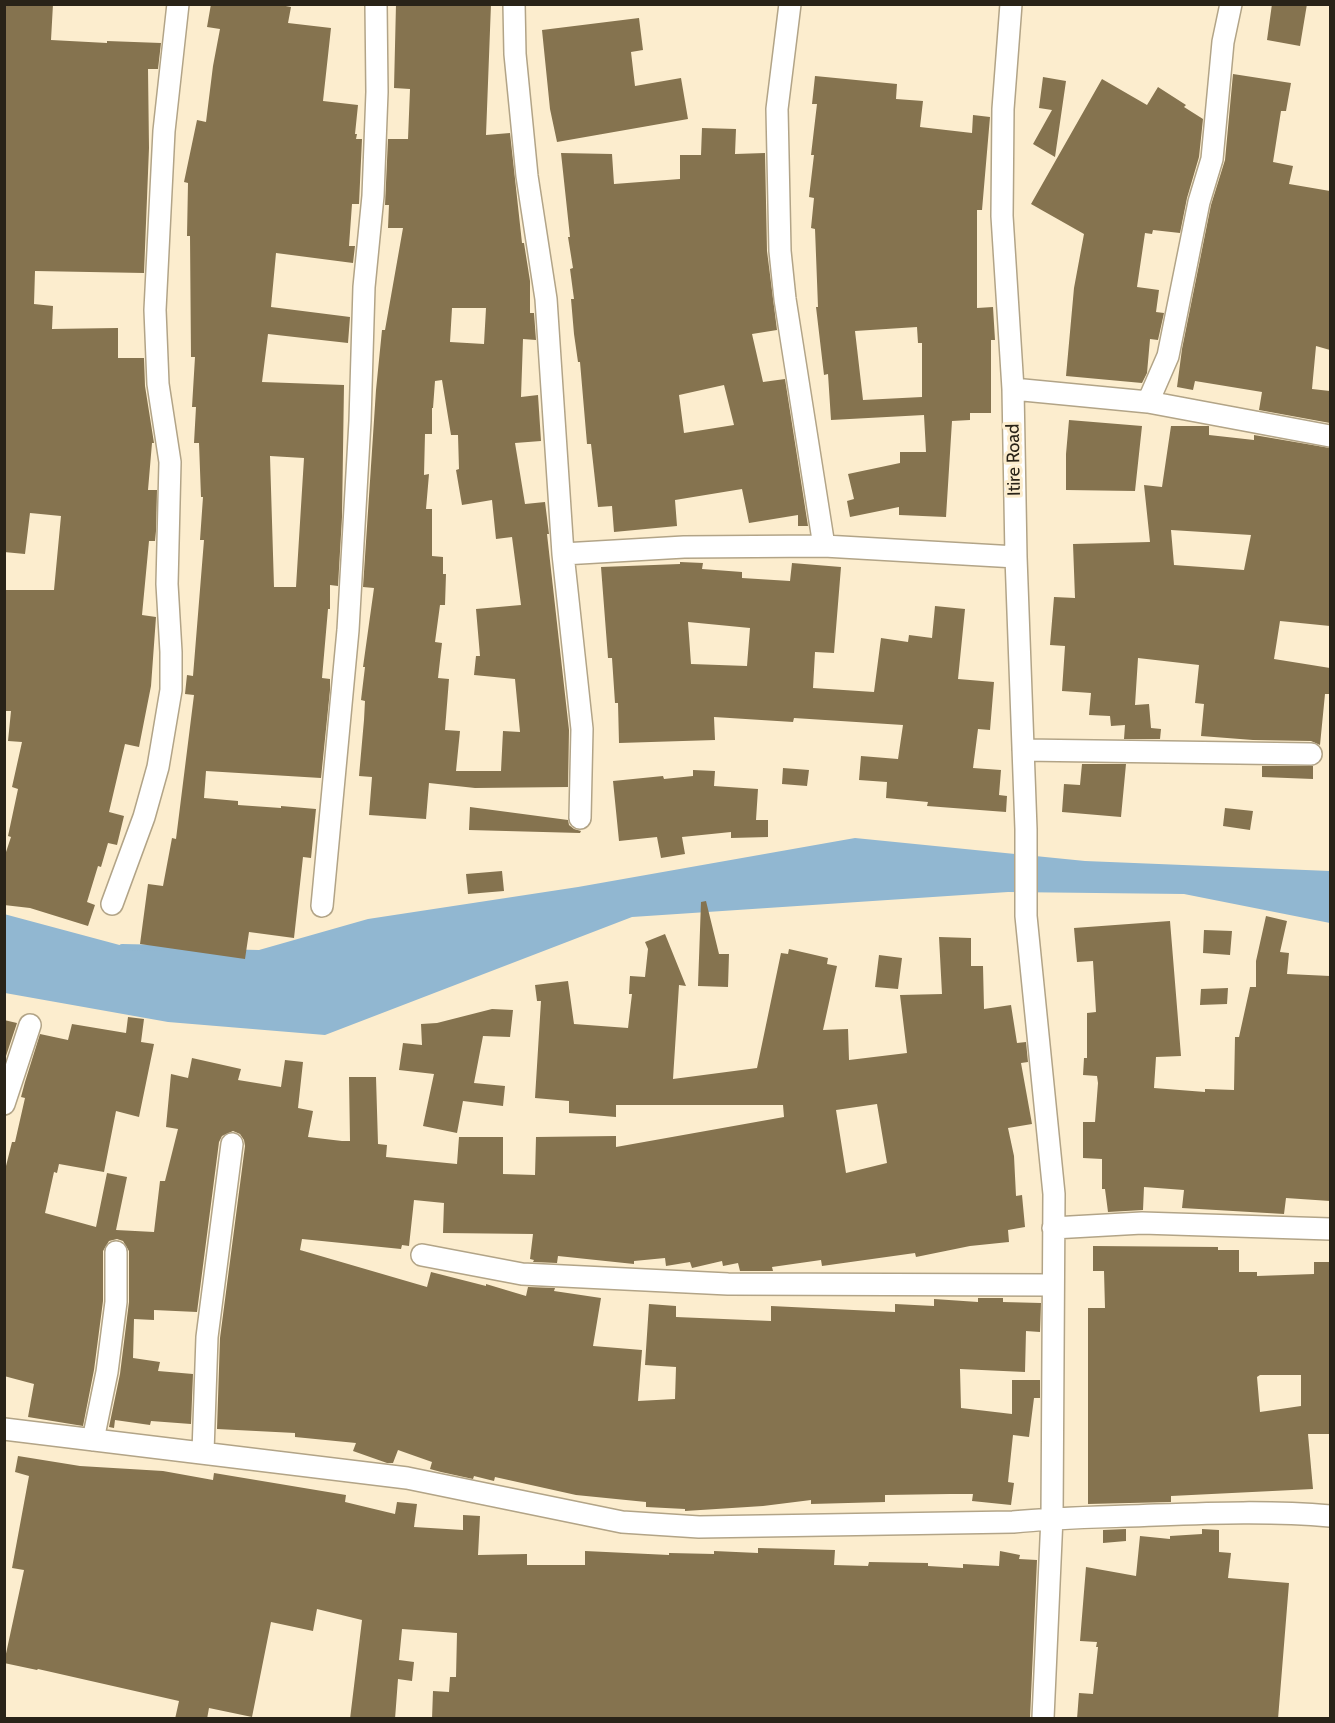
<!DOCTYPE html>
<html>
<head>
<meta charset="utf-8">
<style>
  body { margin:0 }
  #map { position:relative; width:1335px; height:1723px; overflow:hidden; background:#fcedce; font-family:Cabin,sans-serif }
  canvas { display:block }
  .frame { position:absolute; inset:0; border:6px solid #292318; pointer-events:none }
</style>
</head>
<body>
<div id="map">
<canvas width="1335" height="1723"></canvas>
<div class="frame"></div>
</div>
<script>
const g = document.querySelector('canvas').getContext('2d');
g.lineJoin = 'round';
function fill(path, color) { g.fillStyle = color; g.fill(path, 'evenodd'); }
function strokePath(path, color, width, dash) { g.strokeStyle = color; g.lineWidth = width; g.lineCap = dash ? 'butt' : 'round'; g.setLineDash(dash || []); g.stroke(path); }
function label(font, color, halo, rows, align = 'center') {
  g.font = font + ' Cabin,sans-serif'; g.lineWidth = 6; g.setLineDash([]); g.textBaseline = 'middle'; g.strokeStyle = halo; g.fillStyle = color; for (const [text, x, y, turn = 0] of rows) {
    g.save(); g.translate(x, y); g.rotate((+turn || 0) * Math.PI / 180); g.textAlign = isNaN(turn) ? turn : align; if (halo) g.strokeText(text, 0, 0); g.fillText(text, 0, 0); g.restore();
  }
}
fill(new Path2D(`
  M 855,838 L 1085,861 L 1330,871 L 1330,923 L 1184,894 L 1008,892 L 632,917 L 325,1035 L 168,1022 L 5,993 L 4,914 L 127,947 L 259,950 L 368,919 L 578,887 Z`), '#91b7d1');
strokePath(new Path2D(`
  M 122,947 L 168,948`), '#91b7d1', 6);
fill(new Path2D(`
  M 6,4 L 53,4 L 51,40 L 107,43 L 107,41 L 161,43 L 158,69 L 148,69 L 149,148 L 144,273 L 35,271 L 34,304 L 53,306 L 52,329 L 118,328 L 118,358 L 144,358 L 145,386 L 154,443 L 152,443 L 148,490 L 157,490 L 156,531 L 155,541 L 149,541 L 142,615 L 156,617 L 151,686 L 139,747 L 125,744 L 109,812 L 124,816 L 117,845 L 108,843 L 101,867 L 98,866 L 87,902 L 95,905 L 88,926 L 30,908 L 4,905 L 4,858 L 11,837 L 8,836 L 18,789 L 12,787 L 22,742 L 8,741 L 11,711 L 4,711 L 4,590 L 54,590 L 61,516 L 30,513 L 25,554 L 4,552 Z
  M 211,4 L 275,4 L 291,7 L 288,23 L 331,28 L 323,101 L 358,105 L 355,134 L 357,134 L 356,139 L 362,139 L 359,204 L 352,204 L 349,246 L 355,246 L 353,263 L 276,253 L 271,307 L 350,317 L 348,343 L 268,334 L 262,382 L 344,385 L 342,517 L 338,586 L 330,585 L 330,609 L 328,609 L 322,678 L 330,679 L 330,690 L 321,778 L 206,771 L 204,798 L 238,801 L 238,805 L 281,808 L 281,806 L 316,809 L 311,858 L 303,857 L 294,938 L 249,932 L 245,959 L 140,944 L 148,884 L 163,886 L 172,838 L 176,839 L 194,695 L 185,694 L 187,675 L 193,676 L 204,540 L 200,540 L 203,497 L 201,497 L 199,443 L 194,443 L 196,407 L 192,407 L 195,357 L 191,357 L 190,236 L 187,236 L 188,183 L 184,182 L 197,120 L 206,122 L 213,66 L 220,29 L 207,27 ZM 270,456 L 304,458 L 296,587 L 274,587 Z
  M 396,4 L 491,4 L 486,135 L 510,133 L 522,243 L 524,243 L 530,281 L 530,313 L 534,313 L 536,340 L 523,339 L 521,397 L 538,395 L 541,441 L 515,443 L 525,504 L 545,502 L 549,534 L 547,534 L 569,730 L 568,787 L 475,788 L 429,783 L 426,819 L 369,815 L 372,777 L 359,776 L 364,720 L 365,701 L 361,700 L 365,667 L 363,667 L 374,588 L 363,587 L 376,390 L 382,330 L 385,330 L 403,228 L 388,228 L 389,205 L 385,205 L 388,139 L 408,139 L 410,89 L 394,88 ZM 452,308 L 486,308 L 484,344 L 450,342 ZM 442,380 L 451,435 L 458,435 L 459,469 L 456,470 L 462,505 L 492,500 L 496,539 L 512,537 L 521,605 L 476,609 L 480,656 L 476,656 L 474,675 L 515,679 L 520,732 L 503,731 L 501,771 L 456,771 L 460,731 L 445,730 L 449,679 L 438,678 L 442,643 L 435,642 L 440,605 L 445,605 L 446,574 L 443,574 L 443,557 L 432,556 L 432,509 L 426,509 L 429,474 L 424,475 L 425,434 L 432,434 L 432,408 L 433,408 L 435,381 Z
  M 1272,4 L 1307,4 L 1300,46 L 1267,40 Z
  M 639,18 L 643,50 L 631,52 L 635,86 L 681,78 L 688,119 L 557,142 L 550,109 L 542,30 Z
  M 1233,74 L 1291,83 L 1286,111 L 1281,111 L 1273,162 L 1293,166 L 1289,184 L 1330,191 L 1330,350 L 1316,346 L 1312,389 L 1330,391 L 1330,423 L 1259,410 L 1262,392 L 1195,381 L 1193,390 L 1177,387 L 1182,349 L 1211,205 L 1225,160 Z
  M 815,76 L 897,84 L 896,99 L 923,101 L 920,127 L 972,133 L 973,115 L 990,117 L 982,210 L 977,210 L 977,308 L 993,307 L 995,340 L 991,340 L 991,413 L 970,413 L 970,420 L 952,421 L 946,517 L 899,515 L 899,507 L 850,517 L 847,501 L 854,499 L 848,474 L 900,463 L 900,452 L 926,452 L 924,415 L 831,420 L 828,374 L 824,375 L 816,307 L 818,307 L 815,229 L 811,228 L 814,198 L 809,197 L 814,155 L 811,155 L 817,104 L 812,104 ZM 917,327 L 918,343 L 922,343 L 922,397 L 863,400 L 855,331 Z
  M 1043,77 L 1066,81 L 1055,157 L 1033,144 L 1052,110 L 1039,108 Z
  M 1102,79 L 1147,105 L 1158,87 L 1186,105 L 1184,107 L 1203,119 L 1199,157 L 1187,198 L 1180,233 L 1153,230 L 1152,234 L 1145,233 L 1137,287 L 1159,290 L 1156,312 L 1164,313 L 1158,340 L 1150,339 L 1147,373 L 1142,383 L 1066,376 L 1074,288 L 1084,234 L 1031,204 Z
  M 702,128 L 736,129 L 735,154 L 765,153 L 767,251 L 777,330 L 752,334 L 763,382 L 785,379 L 808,526 L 798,526 L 798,515 L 749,523 L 742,489 L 675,500 L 677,526 L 614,532 L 612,506 L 598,507 L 591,444 L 587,444 L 580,362 L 578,362 L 574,334 L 571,299 L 574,299 L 570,269 L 573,268 L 568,237 L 570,237 L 561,153 L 612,154 L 614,184 L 680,179 L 680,155 L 701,155 ZM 724,385 L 734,425 L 684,433 L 679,395 Z
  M 1069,420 L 1142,426 L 1135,491 L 1066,490 L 1066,454 Z
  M 1171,426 L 1209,426 L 1209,435 L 1254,440 L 1254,435 L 1330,448 L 1330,626 L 1280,621 L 1274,659 L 1330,668 L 1330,694 L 1325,694 L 1320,745 L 1311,741 L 1253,740 L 1201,736 L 1204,704 L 1195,703 L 1199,665 L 1138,658 L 1135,705 L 1149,704 L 1151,728 L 1161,729 L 1160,739 L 1124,739 L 1125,725 L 1111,726 L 1110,716 L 1089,715 L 1091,693 L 1062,691 L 1065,646 L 1050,645 L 1054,597 L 1075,598 L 1073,544 L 1150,542 L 1144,485 L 1162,487 ZM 1171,530 L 1251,535 L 1244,570 L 1174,565 Z
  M 680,562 L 703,563 L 702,569 L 742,572 L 742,578 L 790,581 L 792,563 L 841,567 L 834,653 L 815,652 L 813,688 L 874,692 L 881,638 L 908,642 L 909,635 L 932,638 L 935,606 L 965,609 L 958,679 L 994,682 L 990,730 L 978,729 L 973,768 L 1001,770 L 999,795 L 1007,796 L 1006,812 L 927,806 L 928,802 L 886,798 L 887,782 L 859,780 L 861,756 L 898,759 L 903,725 L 794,718 L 793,722 L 714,717 L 715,740 L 619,743 L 618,703 L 615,703 L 612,658 L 608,658 L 601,567 L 680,564 ZM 688,622 L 750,628 L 747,666 L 691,664 Z
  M 1082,764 L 1126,764 L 1121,817 L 1062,812 L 1064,784 L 1080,785 Z
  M 1262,766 L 1313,766 L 1313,779 L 1262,777 Z
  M 783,768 L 809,770 L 807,786 L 782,784 Z
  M 693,770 L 715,771 L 714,786 L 758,789 L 756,820 L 768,820 L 768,837 L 731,838 L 731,832 L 682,837 L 685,854 L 661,858 L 657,837 L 619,841 L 613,781 L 663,776 L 664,779 L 693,776 Z
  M 470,807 L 568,820 L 569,825 L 574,829 L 581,831 L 580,833 L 469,830 Z
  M 1225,808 L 1253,811 L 1250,830 L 1223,826 Z
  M 502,871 L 504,891 L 468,894 L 466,874 Z
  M 706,901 L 719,954 L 729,954 L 728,987 L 698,986 L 701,902 Z
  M 1266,916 L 1287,921 L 1280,952 L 1289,953 L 1287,974 L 1330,976 L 1330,1201 L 1286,1198 L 1284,1214 L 1182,1208 L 1184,1190 L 1144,1187 L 1143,1210 L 1108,1212 L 1105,1189 L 1102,1189 L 1102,1159 L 1083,1158 L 1083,1122 L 1095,1122 L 1098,1083 L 1097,1076 L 1083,1075 L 1084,1058 L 1087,1058 L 1087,1013 L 1096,1012 L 1093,961 L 1077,962 L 1074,928 L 1170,921 L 1181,1056 L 1156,1057 L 1154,1088 L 1205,1092 L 1205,1089 L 1234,1090 L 1235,1037 L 1239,1037 L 1250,987 L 1256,987 L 1256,961 Z
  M 1204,930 L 1232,931 L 1230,955 L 1203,953 Z
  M 665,934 L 686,986 L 679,985 L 673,1079 L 757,1068 L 781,953 L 788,954 L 789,949 L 828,958 L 827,964 L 837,966 L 823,1030 L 848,1029 L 849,1060 L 907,1053 L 900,995 L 942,994 L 939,937 L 971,938 L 971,966 L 983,966 L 984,1009 L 1011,1005 L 1017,1043 L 1026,1042 L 1028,1062 L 1021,1063 L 1032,1124 L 1008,1128 L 1014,1156 L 1016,1196 L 1022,1195 L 1025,1227 L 1008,1230 L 1009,1242 L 970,1246 L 916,1257 L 915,1253 L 822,1266 L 821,1260 L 772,1267 L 773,1271 L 740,1271 L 738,1263 L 723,1266 L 722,1261 L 692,1268 L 690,1262 L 666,1266 L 665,1258 L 634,1261 L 634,1264 L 558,1256 L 557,1263 L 533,1262 L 534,1260 L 530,1259 L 533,1234 L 443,1233 L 444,1203 L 414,1200 L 409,1246 L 402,1245 L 401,1249 L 302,1239 L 300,1250 L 427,1287 L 431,1272 L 486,1286 L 486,1284 L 526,1296 L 528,1287 L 555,1288 L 554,1291 L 601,1298 L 593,1346 L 642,1350 L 638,1401 L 675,1399 L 676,1367 L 645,1365 L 649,1304 L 676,1306 L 676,1317 L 771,1321 L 771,1306 L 895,1312 L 895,1304 L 934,1306 L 934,1299 L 978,1302 L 978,1298 L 1003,1298 L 1003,1302 L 1041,1303 L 1040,1332 L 1026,1331 L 1025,1372 L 960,1369 L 961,1408 L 1012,1414 L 1012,1380 L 1040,1380 L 1040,1398 L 1034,1398 L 1029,1437 L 1013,1435 L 1008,1482 L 1014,1483 L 1011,1505 L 972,1501 L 973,1494 L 950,1494 L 885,1495 L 885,1502 L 811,1504 L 811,1500 L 763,1506 L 685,1511 L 685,1509 L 646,1507 L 646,1502 L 576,1495 L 495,1477 L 494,1481 L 474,1476 L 473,1479 L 441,1472 L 430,1469 L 432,1462 L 398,1450 L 393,1463 L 387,1463 L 353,1451 L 356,1443 L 295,1437 L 295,1433 L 217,1429 L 220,1338 L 245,1146 L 244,1140 L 240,1134 L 233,1131 L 222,1136 L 219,1142 L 197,1312 L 154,1310 L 154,1320 L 134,1319 L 133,1358 L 160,1362 L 158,1371 L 193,1374 L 191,1424 L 151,1421 L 150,1425 L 115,1420 L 114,1428 L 109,1427 L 120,1374 L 129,1302 L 129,1251 L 123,1241 L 117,1239 L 109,1241 L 103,1251 L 103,1301 L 94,1370 L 83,1426 L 28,1417 L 34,1384 L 4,1376 L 4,1174 L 12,1142 L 15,1142 L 25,1098 L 21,1097 L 25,1082 L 40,1034 L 68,1040 L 72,1024 L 126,1033 L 128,1017 L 144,1019 L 141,1042 L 154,1044 L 139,1117 L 116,1111 L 104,1172 L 59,1164 L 57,1173 L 54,1172 L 45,1213 L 96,1227 L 107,1173 L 127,1177 L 116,1230 L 154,1232 L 160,1181 L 165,1181 L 178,1129 L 166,1127 L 171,1074 L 188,1078 L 192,1058 L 241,1069 L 238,1080 L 281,1087 L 285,1060 L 303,1062 L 298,1108 L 313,1111 L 308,1137 L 342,1141 L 350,1141 L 349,1077 L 376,1077 L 378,1144 L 387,1145 L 386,1157 L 457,1164 L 459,1137 L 503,1137 L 503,1174 L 535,1175 L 536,1137 L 616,1136 L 616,1147 L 784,1117 L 783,1105 L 616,1105 L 616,1117 L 569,1113 L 569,1101 L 535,1098 L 541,1001 L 537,1001 L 535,985 L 568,981 L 574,1024 L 628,1028 L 632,994 L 629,994 L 630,976 L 645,977 L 648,949 L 645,942 ZM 877,1104 L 887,1163 L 846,1173 L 836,1110 Z
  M 879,955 L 902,958 L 898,989 L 875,987 Z
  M 1228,988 L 1227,1004 L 1200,1005 L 1201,989 Z
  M 492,1009 L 513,1010 L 510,1037 L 483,1036 L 474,1083 L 505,1086 L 503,1106 L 463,1101 L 457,1133 L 423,1126 L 434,1074 L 399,1070 L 403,1043 L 422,1045 L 421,1024 L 437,1023 Z
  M 4,1020 L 17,1023 L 4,1062 Z
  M 1093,1246 L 1218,1247 L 1218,1250 L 1239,1250 L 1239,1272 L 1257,1272 L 1257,1276 L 1314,1274 L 1314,1262 L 1330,1262 L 1330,1434 L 1308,1434 L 1313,1489 L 1171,1496 L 1171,1502 L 1088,1504 L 1088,1308 L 1105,1308 L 1104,1271 L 1093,1271 ZM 1260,1375 L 1301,1375 L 1301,1406 L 1260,1412 L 1257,1377 Z
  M 18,1456 L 80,1466 L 163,1471 L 213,1480 L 214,1473 L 346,1495 L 345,1502 L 395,1514 L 397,1502 L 417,1504 L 414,1527 L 463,1530 L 463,1515 L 480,1516 L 478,1555 L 527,1554 L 527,1565 L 585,1565 L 585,1551 L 669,1555 L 669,1553 L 714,1554 L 714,1551 L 758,1553 L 758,1548 L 835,1550 L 834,1565 L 868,1566 L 869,1562 L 928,1563 L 928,1566 L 963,1568 L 963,1564 L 999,1566 L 1000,1551 L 1020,1555 L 1019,1559 L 1037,1560 L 1030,1719 L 432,1719 L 433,1691 L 449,1692 L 450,1677 L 456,1677 L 457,1633 L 402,1629 L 399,1660 L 414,1662 L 412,1681 L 398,1679 L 395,1719 L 350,1719 L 362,1620 L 317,1609 L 313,1631 L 271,1622 L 252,1717 L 209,1708 L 207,1719 L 175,1719 L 179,1701 L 38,1669 L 37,1670 L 4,1663 L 24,1570 L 12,1568 L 29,1476 L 15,1472 Z
  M 1126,1529 L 1126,1541 L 1103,1543 L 1103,1530 Z
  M 1202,1529 L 1219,1530 L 1219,1552 L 1231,1553 L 1228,1578 L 1289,1583 L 1278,1719 L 1077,1719 L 1079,1693 L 1093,1694 L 1098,1647 L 1096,1647 L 1097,1642 L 1080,1641 L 1086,1567 L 1136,1576 L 1140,1536 L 1170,1539 L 1170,1536 L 1202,1534 Z`), '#85734f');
const minor = new Path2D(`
  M 514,4 L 515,54 L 527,176 L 546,299 L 563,554 L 582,729 L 580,818
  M 790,4 L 777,109 L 780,251 L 785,299 L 824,546
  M 1011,4 L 1003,109 L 1002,216 L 1013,389 L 1016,557 L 1026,829 L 1026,916 L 1054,1194 L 1052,1517 L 1043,1718
  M 1013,389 L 1148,402 L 1330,436
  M 1148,402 L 1168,356 L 1199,202 L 1212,159 L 1223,42 L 1231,4
  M 563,554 L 684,547 L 824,546 L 1016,557
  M 1023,750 L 1311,754
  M 112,904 L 144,817 L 158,767 L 171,690 L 171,652 L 167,584 L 170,462 L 158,384 L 155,310 L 164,131 L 178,4
  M 322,906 L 348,630 L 360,421 L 364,287 L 373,196 L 377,92 L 376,4
  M 4,1104 L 30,1025
  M 1053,1228 L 1142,1223 L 1330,1229
  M 422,1255 L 522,1274 L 728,1284 L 1053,1285
  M 4,1429 L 407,1478 L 622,1522 L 699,1527 L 1013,1522 C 1061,1517 1108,1517 1156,1515 C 1214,1513 1273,1511 1330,1516
  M 93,1440 L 107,1372 L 116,1302 L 116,1252
  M 203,1452 L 207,1337 L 232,1144`);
strokePath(minor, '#b2a487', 24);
strokePath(minor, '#fff', 21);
label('18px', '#292318', '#fcedce', [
  ["Itire Road",1014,460,-91]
]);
</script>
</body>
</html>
